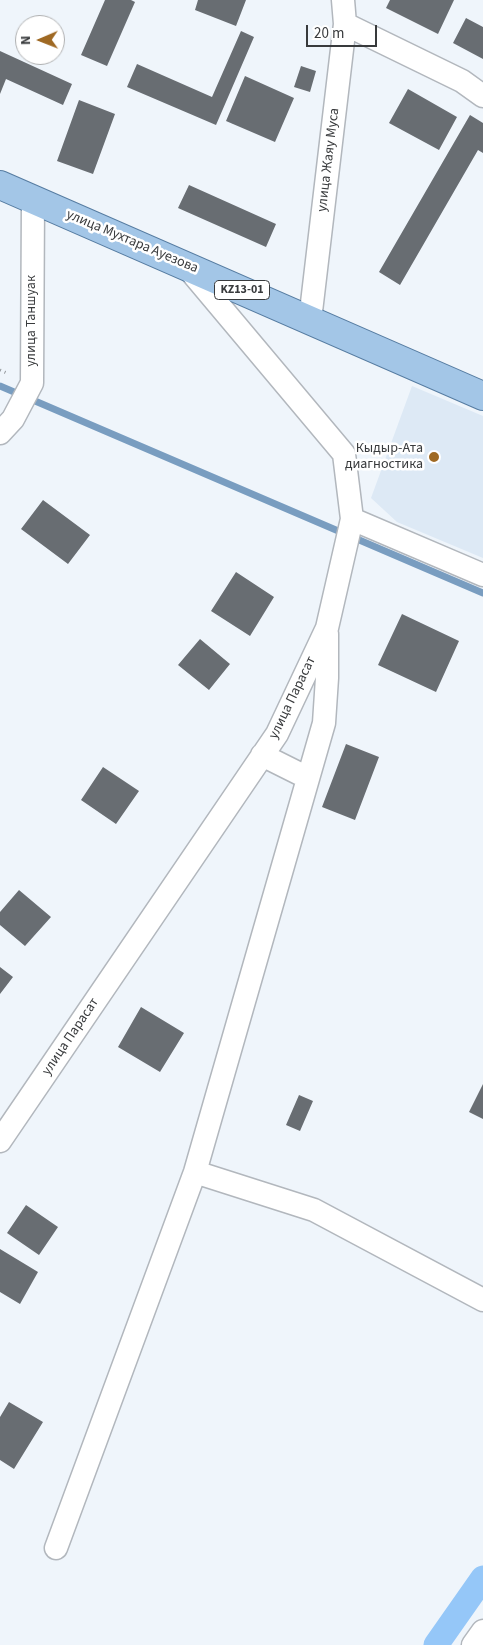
<!DOCTYPE html>
<html>
<head>
<meta charset="utf-8">
<style>
  body { margin:0 }
  #map { position:relative; width:483px; height:1645px; overflow:hidden; background:#eff5fb; font-family:"Source Sans 3",sans-serif }
  canvas { display:block }
  .north { position:absolute; left:15px; top:15px; width:50px; height:50px; box-sizing:border-box; background:#fff; border:1px solid #afb0b1; border-radius:50%; rotate:269deg; font-size:14px; font-weight:700; line-height:20px; text-align:center; color:#383a3c }
  .north::after { content:''; display:block; margin:auto; width:18px; height:22px; background:#9f6923; clip-path:polygon(50% 0,100% 100%,50% 72%,0 100%) }
  .scale { position:absolute; left:306px; top:25px; width:71px; height:22px; box-sizing:border-box; border:2px solid #383a3c; border-top:0; padding-left:6px; font-size:15px; line-height:18px; white-space:nowrap; color:#383a3c; -webkit-text-stroke:4px #fff; paint-order:stroke }
</style>
</head>
<body>
<div id="map">
<canvas width="483" height="1645"></canvas>
<div class="north">N</div>
<div class="scale">20 m</div>
</div>
<script>
const g = document.querySelector('canvas').getContext('2d');
g.lineJoin = 'round';
function fill(path, color) { g.fillStyle = color; g.fill(path, 'evenodd'); }
function strokePath(path, color, width, dash) { g.strokeStyle = color; g.lineWidth = width; g.lineCap = dash ? 'butt' : 'round'; g.setLineDash(dash || []); g.stroke(path); }
function label(font, color, halo, rows, align = 'center') {
  g.font = font + ' "Source Sans 3",sans-serif'; g.lineWidth = 5; g.setLineDash([]); g.textBaseline = 'middle'; g.strokeStyle = halo; g.fillStyle = color; for (const [text, x, y, turn = 0] of rows) {
    g.save(); g.translate(x, y); g.rotate((+turn || 0) * Math.PI / 180); g.textAlign = isNaN(turn) ? turn : align; if (halo) g.strokeText(text, 0, 0); g.fillText(text, 0, 0); g.restore();
  }
}
fill(new Path2D(`
  M 412,386 L 483,416 L 483,558 L 397,522 L 371,498 Z`), '#dde9f5');
strokePath(new Path2D(`
  M 0,386 L 483,593`), '#799dc0', 7);
strokePath(new Path2D(`
  M 436,1645 L 483,1578`), '#95c7f8', 25);
fill(new Path2D(`
  M 105,0 L 131,0 L 135,2 L 107,66 L 81,55 Z
  M 198,0 L 246,0 L 236,26 L 195,10 Z
  M 390,0 L 454,0 L 438,34 L 386,8 Z
  M 466,18 L 483,27 L 483,59 L 453,43 Z
  M 241,31 L 254,37 L 216,125 L 127,87 L 137,64 L 212,97 Z
  M 0,51 L 72,84 L 63,105 L 6,79 L 0,94 Z
  M 301,66 L 316,71 L 310,92 L 294,87 Z
  M 245,76 L 294,98 L 275,142 L 226,121 Z
  M 408,89 L 457,117 L 439,150 L 389,123 Z
  M 79,100 L 115,114 L 93,174 L 57,161 Z
  M 470,115 L 483,123 L 483,153 L 478,150 L 400,285 L 379,272 Z
  M 189,185 L 276,224 L 266,247 L 178,208 Z
  M 43,500 L 90,535 L 68,564 L 21,529 Z
  M 236,572 L 274,597 L 250,636 L 211,611 Z
  M 402,614 L 459,641 L 436,692 L 378,665 Z
  M 200,639 L 230,664 L 209,690 L 178,665 Z
  M 346,744 L 379,757 L 355,820 L 322,807 Z
  M 103,767 L 139,791 L 116,824 L 81,800 Z
  M 19,890 L 51,917 L 25,946 L 0,925 L 0,912 Z
  M 0,967 L 13,977 L 0,994 Z
  M 141,1007 L 184,1033 L 160,1072 L 118,1047 Z
  M 483,1084 L 483,1119 L 469,1112 Z
  M 299,1095 L 313,1101 L 300,1131 L 286,1125 Z
  M 26,1205 L 58,1227 L 39,1255 L 7,1233 Z
  M 0,1249 L 38,1272 L 20,1304 L 0,1292 Z
  M 9,1402 L 43,1422 L 14,1469 L 0,1460 L 0,1417 Z`), '#686d72');
const minor = new Path2D(`
  M 345,24 L 462,81 L 483,96
  M 310,320 L 345,24 L 343,0
  M 0,433 L 13,419 L 32,383 L 33,200
  M 352,519 L 483,575
  M 262,755 L 308,778
  M 0,1141 L 277,734 L 327,628 L 352,519 L 344,454 L 187,267
  M 195,1172 L 314,1210 L 483,1300
  M 56,1548 L 195,1172 L 324,723 L 327,678 L 327,634
  M 473,1645 L 483,1631`);
const primary = new Path2D(`
  M 0,185 L 483,396`);
strokePath(minor, '#b2b7bd', 25);
strokePath(primary, '#567ca1', 30);
strokePath(new Path2D(`
  M 0,370 L 9,374`), '#8e9296', 3, [1, 4]);
strokePath(minor, '#fff', 22);
strokePath(primary, '#a3c6e7', 28);
for (const [x, y, r, color] of [
  [434,457,6,"#9f6923"]
]) { const dot = new Path2D(); dot.arc(x, y, r, 0, 2 * Math.PI); g.fillStyle = color; g.fill(dot); strokePath(dot, '#fff', 2); }
for (const [x, y, w] of [
  [242,290,55]
]) { const box = new Path2D(); box.roundRect(x - w / 2, y - 9.5, w, 19, 4); g.fillStyle = '#fff'; g.fill(box); strokePath(box, '#383a3c', 1); }
label('bold 12px', '#383a3c', null, [
  ["KZ13-01",242,290]
]);
label('14px', '#383a3c', '#fff', [
  ["улица Жаяу Муса",329,160,-83],
  ["улица Мухтара Ауезова",132,242,23],
  ["улица Таншуак",32,321,-90],
  ["улица Парасат",293,698,-64],
  ["улица Парасат",71,1037,-56]
]);
label('14px', '#383a3c', '#fff', [
  ["Кыдыр-Ата",423,449],
  ["диагностика",423,465]
], 'right');
</script>
</body>
</html>
